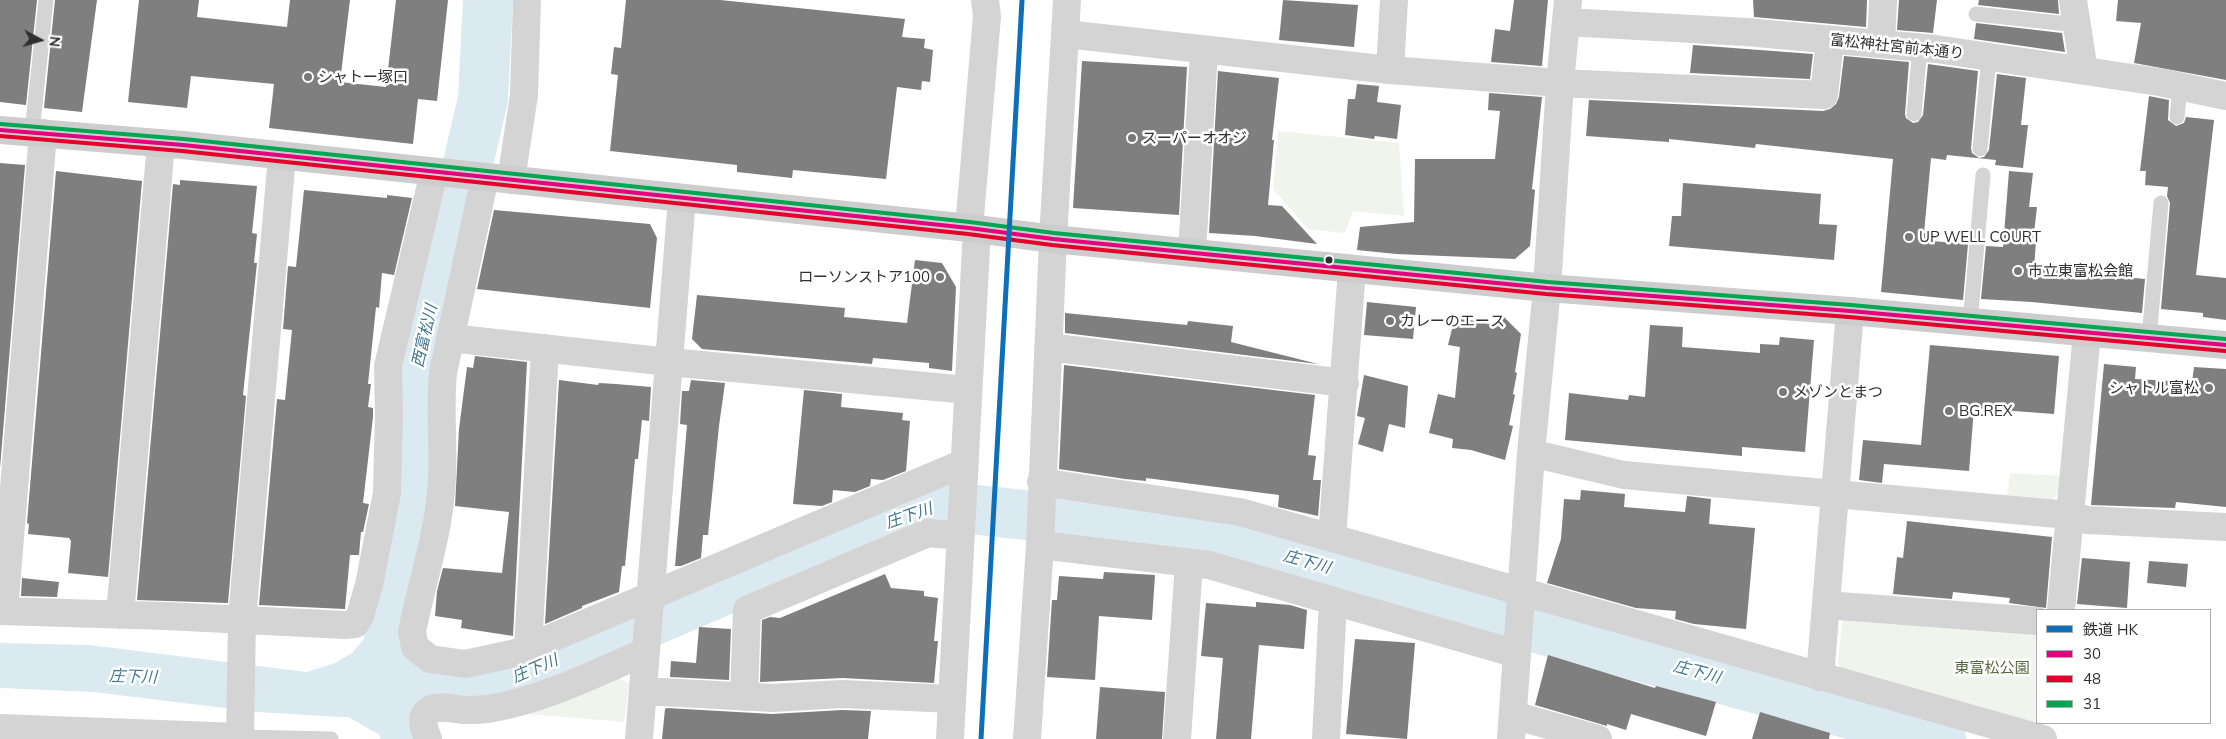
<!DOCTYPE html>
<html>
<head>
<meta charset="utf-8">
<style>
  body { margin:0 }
  #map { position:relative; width:2226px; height:739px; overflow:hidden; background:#fff; font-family:Mulish,"Noto Sans JP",sans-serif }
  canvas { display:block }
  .legend { position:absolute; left:2036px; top:609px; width:175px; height:115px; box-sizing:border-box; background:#fff; border:1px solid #acacac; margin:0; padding:6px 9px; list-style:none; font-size:15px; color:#2f2f2f }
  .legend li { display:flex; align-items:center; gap:10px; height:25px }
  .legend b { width:25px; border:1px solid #acacac }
  .north { position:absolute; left:15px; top:15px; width:50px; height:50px; -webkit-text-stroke:4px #fff; paint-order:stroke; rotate:96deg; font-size:14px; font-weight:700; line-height:20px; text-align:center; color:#2f2f2f }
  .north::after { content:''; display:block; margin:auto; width:18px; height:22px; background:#2f2f2f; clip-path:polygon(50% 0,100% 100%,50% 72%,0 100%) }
</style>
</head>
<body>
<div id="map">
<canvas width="2226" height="739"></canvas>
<ul class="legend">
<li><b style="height:6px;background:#0d6fb8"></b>鉄道 HK</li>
<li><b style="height:6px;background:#e5007d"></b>30</li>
<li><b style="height:6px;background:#e4002b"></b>48</li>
<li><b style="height:6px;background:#00a651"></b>31</li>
</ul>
<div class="north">N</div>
</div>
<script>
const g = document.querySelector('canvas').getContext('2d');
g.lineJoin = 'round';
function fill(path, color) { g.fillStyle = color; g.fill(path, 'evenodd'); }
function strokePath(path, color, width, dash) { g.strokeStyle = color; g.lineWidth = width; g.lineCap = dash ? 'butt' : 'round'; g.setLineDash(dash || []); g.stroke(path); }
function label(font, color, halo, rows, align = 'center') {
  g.font = font + ' Mulish,"Noto Sans JP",sans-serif'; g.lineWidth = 5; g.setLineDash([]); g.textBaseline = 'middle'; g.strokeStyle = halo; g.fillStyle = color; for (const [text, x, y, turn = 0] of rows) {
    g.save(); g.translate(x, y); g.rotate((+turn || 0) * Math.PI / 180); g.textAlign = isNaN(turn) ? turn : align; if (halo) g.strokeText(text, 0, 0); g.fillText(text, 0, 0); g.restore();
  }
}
fill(new Path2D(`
  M 1278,131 L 1399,143 L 1404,216 L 1353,211 L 1345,233 L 1308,229 L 1273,189 Z
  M 2010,473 L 2063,476 L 2062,491 L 2052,500 L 2007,497 Z
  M 1848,615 L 2037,628 L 2037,723 L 2042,723 L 2038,724 L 1843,673 L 1838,663 L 1842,621 Z
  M 617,677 L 629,683 L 624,722 L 528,714 Z`), '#f1f4ec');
fill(new Path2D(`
  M 374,628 L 401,631 L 397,658 L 418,674 L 417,700 L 404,718 L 391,731 L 383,725 L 359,718 L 257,712 L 94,692 L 0,688 L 0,643 L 89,645 L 307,672 L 351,658 Z`), '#daeaf0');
strokePath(new Path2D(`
  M 352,682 L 369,672 L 387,650 L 419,472 L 416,369 L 451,237 L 483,99 L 488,0
  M 345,686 L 400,718 L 407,739
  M 350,686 L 396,684 L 452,689 L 502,683 L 596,645 L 829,545 L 933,505 L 1218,536 L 1489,615 L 1941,739`), '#daeaf0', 50);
fill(new Path2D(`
  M 0,0 L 37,0 L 26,105 L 0,102 Z
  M 55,0 L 97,0 L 82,112 L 44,108 Z
  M 139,0 L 199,0 L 197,17 L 287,27 L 290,0 L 350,0 L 340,82 L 386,87 L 396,0 L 448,0 L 437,101 L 418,99 L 413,144 L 269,128 L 274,84 L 191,76 L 187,108 L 128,102 Z
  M 626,0 L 720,0 L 905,19 L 902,37 L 925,39 L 924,48 L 933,50 L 930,82 L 922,81 L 921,90 L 897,87 L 886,179 L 793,170 L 792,178 L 737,172 L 737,165 L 610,151 L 618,75 L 611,74 L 614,47 L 621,48 Z
  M 1283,0 L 1358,5 L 1354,47 L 1279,40 Z
  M 1514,0 L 1548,0 L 1542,66 L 1491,62 L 1495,29 L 1510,31 Z
  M 1753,0 L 1867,0 L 1866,27 L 1754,17 Z
  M 1899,0 L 1937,0 L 1933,33 L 1897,30 Z
  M 1979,0 L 2058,0 L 2059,14 L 1978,5 Z
  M 2118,0 L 2226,0 L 2226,80 L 2134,63 L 2141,23 L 2116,21 Z
  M 1976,23 L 2062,33 L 2065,52 L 1974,39 Z
  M 1693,45 L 1813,54 L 1810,79 L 1690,73 Z
  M 1844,56 L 1909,62 L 1905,114 L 1906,118 L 1913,123 L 1918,122 L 1923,115 L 1928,64 L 1978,71 L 1971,148 L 1972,153 L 1979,158 L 1984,157 L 1989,150 L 1997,74 L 2026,78 L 2021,125 L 2028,125 L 2023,168 L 1995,165 L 1996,160 L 1947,155 L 1946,160 L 1931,158 L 1924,233 L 1933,234 L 1932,241 L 1968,244 L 1963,300 L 1881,292 L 1893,159 L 1756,144 L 1755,148 L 1669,139 L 1669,142 L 1586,136 L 1589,100 L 1823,111 L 1830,109 L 1836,104 L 1839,97 Z
  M 1082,61 L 1187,67 L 1179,215 L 1073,208 Z
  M 1218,71 L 1279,78 L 1272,140 L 1274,140 L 1268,205 L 1282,206 L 1317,244 L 1255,236 L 1209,233 Z
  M 1357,84 L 1379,86 L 1377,102 L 1401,105 L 1397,139 L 1375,136 L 1374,139 L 1345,135 L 1348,99 L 1355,99 Z
  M 1489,93 L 1542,97 L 1532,189 L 1535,190 L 1530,246 L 1515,259 L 1396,254 L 1357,250 L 1360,227 L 1414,222 L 1415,159 L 1495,159 L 1500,111 L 1488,110 Z
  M 2149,96 L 2169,100 L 2168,120 L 2176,126 L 2184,123 L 2186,117 L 2214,120 L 2196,275 L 2226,278 L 2226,320 L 2203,317 L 2203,313 L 2161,309 L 2170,203 L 2167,196 L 2168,187 L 2145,185 L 2146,171 L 2140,171 Z
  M 0,163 L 25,165 L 0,468 Z
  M 56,171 L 142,181 L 108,577 L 68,573 L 71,541 L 69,538 L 28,534 L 29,524 L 27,523 Z
  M 2009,171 L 2033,173 L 2029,207 L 2037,207 L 2033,242 L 2036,242 L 2034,268 L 2145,279 L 2142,313 L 2032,302 L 1981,299 L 1986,246 L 2003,247 Z
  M 180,180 L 257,186 L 252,233 L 257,234 L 254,263 L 257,263 L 243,395 L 246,396 L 228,603 L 137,600 L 173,184 L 180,185 Z
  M 1683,183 L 1821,194 L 1819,224 L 1837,225 L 1834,260 L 1669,246 L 1672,216 L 1681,216 Z
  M 304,190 L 387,198 L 387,195 L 412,198 L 394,275 L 382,273 L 379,308 L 376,307 L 368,384 L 371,384 L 368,407 L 373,408 L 373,417 L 363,503 L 369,504 L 363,532 L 361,532 L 359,555 L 350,555 L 345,609 L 259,605 L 277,399 L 285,400 L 292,330 L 283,329 L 288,266 L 296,267 Z
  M 494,210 L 650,224 L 657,238 L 650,308 L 477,289 Z
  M 915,260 L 942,263 L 956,287 L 952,371 L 929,368 L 929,363 L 873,358 L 872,364 L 702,349 L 692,339 L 697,295 L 845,308 L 844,317 L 907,323 Z
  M 1367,302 L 1416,307 L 1413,339 L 1364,335 Z
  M 1065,313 L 1187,325 L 1188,321 L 1233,326 L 1231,342 L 1318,364 L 1065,333 Z
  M 1501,314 L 1521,334 L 1515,372 L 1517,373 L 1513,394 L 1515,395 L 1509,425 L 1513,426 L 1505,460 L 1471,450 L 1452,448 L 1453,439 L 1429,433 L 1438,394 L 1455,398 L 1460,347 L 1448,345 L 1455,317 L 1499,326 Z
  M 1650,325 L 1683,327 L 1682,347 L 1760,353 L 1760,344 L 1779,345 L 1780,337 L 1814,340 L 1805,452 L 1742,447 L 1742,456 L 1565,440 L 1569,393 L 1628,400 L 1629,395 L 1645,397 Z
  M 1930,345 L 2059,356 L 2054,414 L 1974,408 L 1969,471 L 1884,464 L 1882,483 L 1859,480 L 1863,440 L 1921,445 Z
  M 475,356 L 527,362 L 513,636 L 461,628 L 462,620 L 435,616 L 437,591 L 443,568 L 502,573 L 509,512 L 455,506 L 459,429 L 467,367 L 473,368 Z
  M 2104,364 L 2136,367 L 2135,379 L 2192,382 L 2194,367 L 2226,369 L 2226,507 L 2176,502 L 2175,508 L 2091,505 Z
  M 1064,365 L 1315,395 L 1308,455 L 1316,456 L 1313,480 L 1321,480 L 1318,516 L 1278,507 L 1279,495 L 1146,478 L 1146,481 L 1125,479 L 1059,469 Z
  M 1364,375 L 1408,386 L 1405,428 L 1389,424 L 1383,452 L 1358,444 L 1365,418 L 1357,416 Z
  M 559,380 L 598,385 L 599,383 L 616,384 L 651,387 L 649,421 L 642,420 L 638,459 L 635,459 L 625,566 L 622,566 L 619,592 L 582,606 L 582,608 L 545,624 Z
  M 691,380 L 725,383 L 719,426 L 708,535 L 703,535 L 701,558 L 681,566 L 675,566 L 687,425 L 680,424 L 682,391 L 689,391 Z
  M 804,390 L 842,394 L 841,407 L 903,413 L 902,420 L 910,421 L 906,471 L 883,480 L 871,479 L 870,486 L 855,492 L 833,490 L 832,502 L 822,506 L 793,504 Z
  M 1581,490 L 1625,494 L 1624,507 L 1685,512 L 1687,496 L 1711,499 L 1709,524 L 1755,528 L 1746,629 L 1694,624 L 1675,619 L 1676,611 L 1636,608 L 1547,583 L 1561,539 L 1564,499 L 1580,500 Z
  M 1907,521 L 2052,537 L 2046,608 L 2009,603 L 2010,598 L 1953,592 L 1952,599 L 1893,594 L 1897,557 L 1903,558 Z
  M 2082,558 L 2130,562 L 2127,608 L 2077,604 Z
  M 2149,561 L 2188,564 L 2186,587 L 2147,583 Z
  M 1104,572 L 1155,575 L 1152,620 L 1099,616 L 1095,680 L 1047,677 L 1052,600 L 1057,600 L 1059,576 L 1103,579 Z
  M 885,574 L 891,588 L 924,591 L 924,596 L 938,598 L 934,641 L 938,641 L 934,683 L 843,678 L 760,682 L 762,620 L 770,617 L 780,618 Z
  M 22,578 L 59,582 L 57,597 L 21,596 Z
  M 1256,602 L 1290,605 L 1307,610 L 1304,649 L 1259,645 L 1251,739 L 1216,739 L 1223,658 L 1201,656 L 1206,603 L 1256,607 Z
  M 699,627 L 731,629 L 729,680 L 670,677 L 671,661 L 696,663 Z
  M 1355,639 L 1415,643 L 1407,739 L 1346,734 Z
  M 1548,655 L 1655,688 L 1656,686 L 1716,702 L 1706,736 L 1631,714 L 1626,730 L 1607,724 L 1607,726 L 1535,705 Z
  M 1100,687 L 1165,692 L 1162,739 L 1096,739 Z
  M 667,708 L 772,714 L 842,710 L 871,711 L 868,739 L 662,739 L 665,709 Z
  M 1760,712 L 1830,733 L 1829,739 L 1752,739 Z`), '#7f7f7f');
strokePath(new Path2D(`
  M 1976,14 L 2077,25
  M 1914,114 L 1920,47
  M 2177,117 L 2180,87
  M 32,133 L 46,0
  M 1980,149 L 1989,57
  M 1970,323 L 1983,175
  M 2149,339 L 2161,203
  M 240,737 L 331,739`), '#d4d4d4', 15);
strokePath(new Path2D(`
  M 2073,0 L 2084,71
  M 1566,22 L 1746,32 L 1936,49 L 2159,82 L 2226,96
  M 1066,34 L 1390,70 L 1560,83 L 1824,95 L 1830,40
  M 1881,44 L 1883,0
  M 1390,70 L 1394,0
  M 485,177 L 443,373 C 439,414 445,453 441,492 C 437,540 421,585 412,632 L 415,647 L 430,659 L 465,664 L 516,653 L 964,463
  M 511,180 L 524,95 L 527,0
  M 969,228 L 987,16 L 985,0
  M 1192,253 L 1204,50
  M 450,338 L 669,362 L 968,390
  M 1048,347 L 1345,383
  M 1531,453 L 1624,475 L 2069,515 L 2087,520 L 2226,527
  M 1041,482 L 1240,512 L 2043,739
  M 1332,538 L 1352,269
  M 1040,545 L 1209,565 L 1517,654
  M 1826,605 L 2037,621
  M 2061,610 L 2087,333
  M 0,611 L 166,616 L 345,625 L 355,624 L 360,616 L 369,585 L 387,493 L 389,415 L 388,366 L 434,172
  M 4,611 L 43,133
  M 120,615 L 161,143
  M 528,648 L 545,348
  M 1820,677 L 1850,311
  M 643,691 L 773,698 L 842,694 L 952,699
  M 744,697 L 747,610 L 928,533 L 960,536
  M 1513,715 L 1598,739
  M 0,728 L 240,737
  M 240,739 L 242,619 L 282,156
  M 428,739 C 425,731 419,717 428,711 C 438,704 455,710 466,710 C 475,710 484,710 493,708 C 546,699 597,672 646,652
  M 639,739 L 682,198
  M 950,739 L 977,229
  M 1027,739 L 1040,545 L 1053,239 L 1067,0
  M 1177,739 L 1189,563
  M 1326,739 L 1333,601
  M 1511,739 L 1531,453 L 1547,288 L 1560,83 L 1568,0`), '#d4d4d4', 28);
strokePath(new Path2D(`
  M 0,130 L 183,145 L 969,228 L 1053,239 L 1547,288 L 1850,311 L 2226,345`), '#cdcdcd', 28);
strokePath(new Path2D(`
  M 0,130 L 183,145 L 969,228 L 1053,239 L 1547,288 L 1850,311 L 2226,345`), '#e5007d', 4);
strokePath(new Path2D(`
  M 0,136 L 182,151 L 968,234 L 1052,245 L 1546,294 L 1849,317 L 2225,351`), '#e4002b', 4);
strokePath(new Path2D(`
  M 1,124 L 184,139 L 970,222 L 1054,233 L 1548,282 L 1851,305 L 2226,339`), '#00a651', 4);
strokePath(new Path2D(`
  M 981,739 L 1022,0`), '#0d6fb8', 5);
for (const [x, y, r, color] of [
  [308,77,5,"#787878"],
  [1132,138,5,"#787878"],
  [1909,237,5,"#787878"],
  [1329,260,4.5,"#2f2f2f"],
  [2018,271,5,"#787878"],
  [940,277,5,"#787878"],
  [1390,321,5,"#787878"],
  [2209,388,5,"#787878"],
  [1783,392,5,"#787878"],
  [1949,411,5,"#787878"]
]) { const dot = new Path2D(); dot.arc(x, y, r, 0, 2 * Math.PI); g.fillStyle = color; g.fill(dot); strokePath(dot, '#fff', 2); }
label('15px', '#2f2f2f', '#fff', [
  ["富松神社宮前本通り",1897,47,6]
]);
label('15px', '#2f2f2f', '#fff', [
  ["シャトー塚口",318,77],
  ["スーパーオオジ",1142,138],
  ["UP WELL COURT",1919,237],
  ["市立東富松会館",2028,271],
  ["ローソンストア100",930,277,"right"],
  ["カレーのエース",1400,321],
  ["シャトル富松",2199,388,"right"],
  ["メゾンとまつ",1793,392],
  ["BG.REX",1959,411]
], 'left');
label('15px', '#56693e', '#fff', [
  ["東富松公園",1992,668]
]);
label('italic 16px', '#40778e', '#fff', [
  ["西富松川",425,336,-77],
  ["庄下川",909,516,-19],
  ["庄下川",1307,562,16],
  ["庄下川",535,669,-23],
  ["庄下川",1697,672,15],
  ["庄下川",133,677,2]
]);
</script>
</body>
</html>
